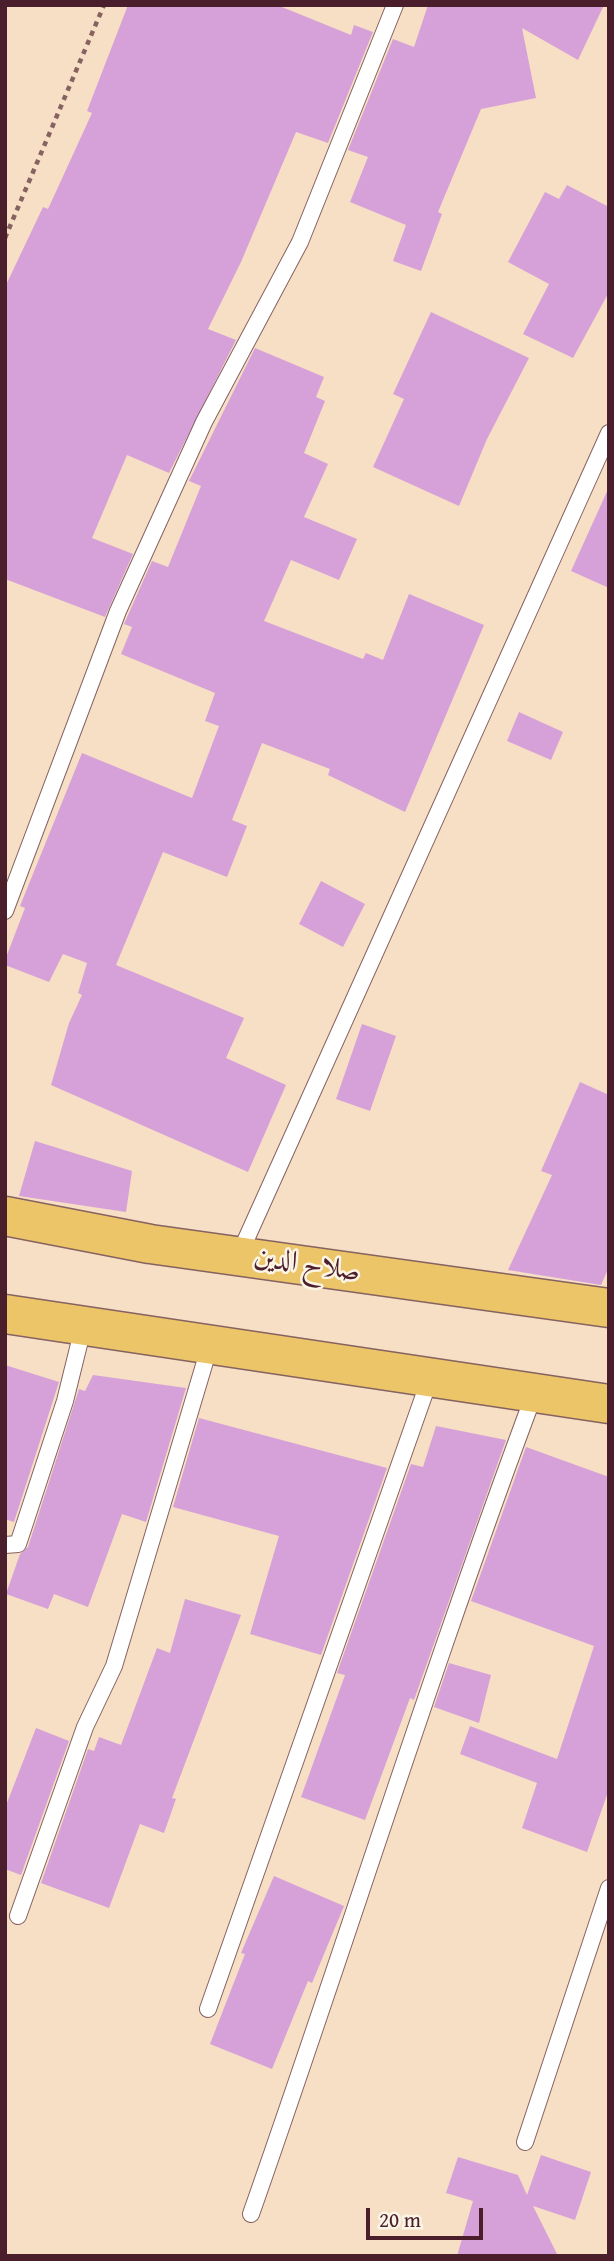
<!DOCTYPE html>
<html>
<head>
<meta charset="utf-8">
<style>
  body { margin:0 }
  #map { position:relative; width:614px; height:2261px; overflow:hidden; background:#f6dfc4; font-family:"Gentium Book Plus",serif }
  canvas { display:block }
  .frame { position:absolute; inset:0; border:7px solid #4a1f2b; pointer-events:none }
  .scale { position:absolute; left:366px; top:2208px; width:117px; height:32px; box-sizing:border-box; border:4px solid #4a1f2b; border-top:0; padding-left:9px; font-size:21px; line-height:24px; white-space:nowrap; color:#4a1f2b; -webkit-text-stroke:5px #fcf5e5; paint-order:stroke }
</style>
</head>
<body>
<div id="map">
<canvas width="614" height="2261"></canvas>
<div class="frame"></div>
<div class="scale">20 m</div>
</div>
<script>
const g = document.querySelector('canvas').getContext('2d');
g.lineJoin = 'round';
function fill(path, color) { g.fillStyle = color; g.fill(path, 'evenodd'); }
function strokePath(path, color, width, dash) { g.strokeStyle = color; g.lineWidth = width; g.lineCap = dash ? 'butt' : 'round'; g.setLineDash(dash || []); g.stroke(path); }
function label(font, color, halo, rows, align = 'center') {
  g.font = font + ' "Gentium Book Plus",Amiri,serif'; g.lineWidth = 5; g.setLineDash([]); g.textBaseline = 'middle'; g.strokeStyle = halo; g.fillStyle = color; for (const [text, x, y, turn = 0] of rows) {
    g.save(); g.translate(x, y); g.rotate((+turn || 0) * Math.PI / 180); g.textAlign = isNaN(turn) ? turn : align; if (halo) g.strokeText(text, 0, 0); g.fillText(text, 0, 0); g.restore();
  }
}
fill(new Path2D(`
  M 128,5 L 277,5 L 351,35 L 354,25 L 373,32 L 328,143 L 296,132 L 241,262 L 208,329 L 236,340 L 169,473 L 127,455 L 92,538 L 133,554 L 105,617 L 5,579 L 5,287 L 43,207 L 48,209 L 92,113 L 87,111 Z
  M 428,5 L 604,5 L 578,60 L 522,28 L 536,98 L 481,109 L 438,212 L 442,214 L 421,271 L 393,261 L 406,225 L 350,202 L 368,157 L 348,150 L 393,39 L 414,47 Z
  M 567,185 L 609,207 L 609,292 L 573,358 L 523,334 L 549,284 L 508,262 L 545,192 L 559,199 Z
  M 431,312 L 529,358 L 487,439 L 459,506 L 373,467 L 404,399 L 393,394 Z
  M 255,348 L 324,377 L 316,397 L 325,401 L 304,453 L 328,464 L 304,517 L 357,539 L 339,580 L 291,560 L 264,621 L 363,659 L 366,653 L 383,660 L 409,594 L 484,625 L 405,812 L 328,775 L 330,769 L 262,743 L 232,820 L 247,826 L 227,877 L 163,852 L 116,965 L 244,1018 L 226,1058 L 286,1085 L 248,1172 L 51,1085 L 69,1023 L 82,995 L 78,993 L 87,963 L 63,954 L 49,982 L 5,965 L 5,960 L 25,908 L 20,906 L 82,753 L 192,798 L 219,726 L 205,721 L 215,693 L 121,654 L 132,627 L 124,624 L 152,561 L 168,567 L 201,486 L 189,481 Z
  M 609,487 L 609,588 L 571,571 Z
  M 519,712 L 563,732 L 551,760 L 507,741 Z
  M 321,881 L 365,904 L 343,947 L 299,924 Z
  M 362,1024 L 396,1036 L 370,1111 L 336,1099 Z
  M 580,1082 L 609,1095 L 609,1267 L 601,1285 L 508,1270 L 552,1175 L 541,1171 Z
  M 35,1141 L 132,1171 L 126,1212 L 19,1196 Z
  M 5,1365 L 59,1382 L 14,1522 L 5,1519 Z
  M 93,1375 L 186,1388 L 146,1522 L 122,1514 L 88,1607 L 54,1594 L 48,1609 L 6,1594 L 20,1554 L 28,1547 L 79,1389 L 85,1391 Z
  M 199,1418 L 387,1468 L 321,1655 L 250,1634 L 279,1536 L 173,1507 Z
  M 436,1426 L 506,1440 L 414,1700 L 410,1698 L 365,1820 L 301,1797 L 345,1675 L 337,1673 L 411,1464 L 423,1467 Z
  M 526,1447 L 609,1477 L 609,1789 L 587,1852 L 522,1828 L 537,1783 L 460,1754 L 470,1726 L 557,1759 L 594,1646 L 471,1601 Z
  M 185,1599 L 241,1615 L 172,1798 L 176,1799 L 164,1833 L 140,1824 L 109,1908 L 41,1883 L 88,1749 L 94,1751 L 99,1737 L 121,1745 L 157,1648 L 170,1653 Z
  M 449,1663 L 491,1675 L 479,1723 L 434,1707 Z
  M 36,1728 L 69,1741 L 21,1875 L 5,1869 L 5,1808 Z
  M 274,1876 L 344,1906 L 312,1983 L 308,1981 L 272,2069 L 210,2044 L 245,1954 L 241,1953 Z
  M 541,2155 L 591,2172 L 575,2220 L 533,2206 L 558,2256 L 457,2256 L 473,2201 L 446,2193 L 458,2157 L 518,2175 L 527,2195 Z`), '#d6a1d9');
const service = new Path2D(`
  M 5,911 L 118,611 L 204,422 L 300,242 L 395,5
  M 239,1255 L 609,433
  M 5,1545 L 18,1544 L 22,1532 L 65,1401 L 84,1324
  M 18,1916 L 85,1727 L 114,1666 L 210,1345
  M 208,2009 L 430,1378
  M 525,2142 L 609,1888
  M 251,2214 C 347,1941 433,1664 535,1392`);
const trunk = new Path2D(`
  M 5,1216 L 150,1244 L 609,1308
  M 5,1314 L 609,1404`);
strokePath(service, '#866261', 18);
strokePath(trunk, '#866261', 41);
strokePath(new Path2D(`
  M 5,238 L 104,5`), '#866261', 4.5, [5, 5]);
strokePath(service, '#fff', 16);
strokePath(trunk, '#edc569', 38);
label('28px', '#4a1f2b', '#fcf5e5', [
  ["صلاح الدين",307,1265,9]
]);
</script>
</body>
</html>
